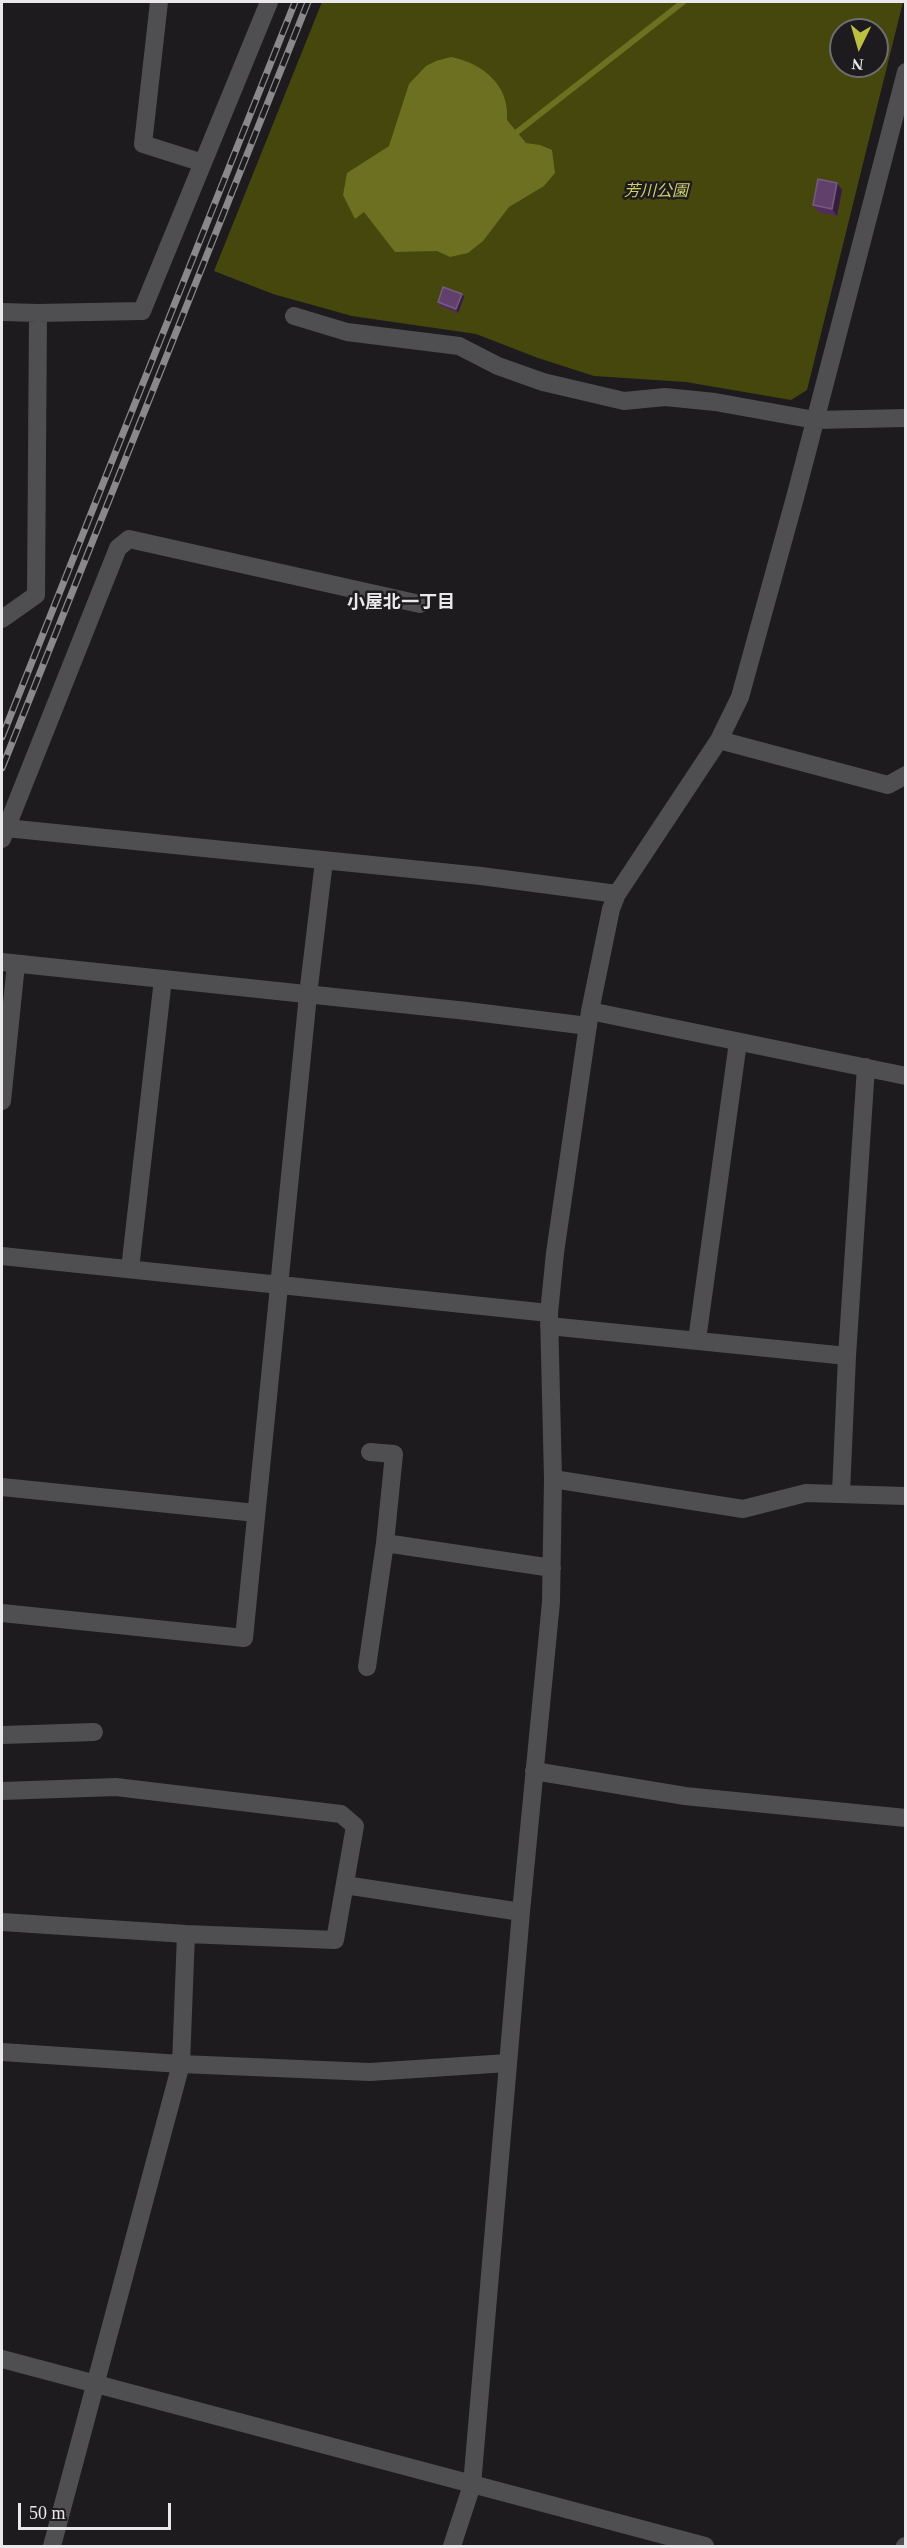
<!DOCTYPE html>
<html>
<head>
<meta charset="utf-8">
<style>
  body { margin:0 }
  #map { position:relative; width:907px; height:2548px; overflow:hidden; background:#1e1b1f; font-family:Georgia,serif }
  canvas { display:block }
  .frame { position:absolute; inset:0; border:3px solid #eae8eb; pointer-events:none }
  .north { position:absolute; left:829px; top:18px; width:60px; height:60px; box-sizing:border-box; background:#1e1b1f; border:2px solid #706d71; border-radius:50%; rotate:185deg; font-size:16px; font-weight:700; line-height:24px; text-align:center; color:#eae8eb }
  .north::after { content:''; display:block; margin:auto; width:21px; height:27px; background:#bdbf43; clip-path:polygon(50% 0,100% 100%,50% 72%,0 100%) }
  .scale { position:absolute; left:18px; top:2503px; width:153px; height:27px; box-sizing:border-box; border:3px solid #eae8eb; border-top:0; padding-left:8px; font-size:18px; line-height:21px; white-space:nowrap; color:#eae8eb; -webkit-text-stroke:4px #1e1b1f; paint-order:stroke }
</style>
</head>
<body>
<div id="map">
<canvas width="907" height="2548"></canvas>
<div class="frame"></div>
<div class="north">N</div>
<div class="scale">50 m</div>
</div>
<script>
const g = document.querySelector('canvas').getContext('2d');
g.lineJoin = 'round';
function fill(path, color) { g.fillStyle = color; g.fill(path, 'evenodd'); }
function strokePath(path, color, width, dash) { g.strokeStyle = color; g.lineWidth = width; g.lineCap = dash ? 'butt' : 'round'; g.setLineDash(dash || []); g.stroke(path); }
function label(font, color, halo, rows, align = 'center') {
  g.font = font + ' Georgia,"Noto Sans JP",serif'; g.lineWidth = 5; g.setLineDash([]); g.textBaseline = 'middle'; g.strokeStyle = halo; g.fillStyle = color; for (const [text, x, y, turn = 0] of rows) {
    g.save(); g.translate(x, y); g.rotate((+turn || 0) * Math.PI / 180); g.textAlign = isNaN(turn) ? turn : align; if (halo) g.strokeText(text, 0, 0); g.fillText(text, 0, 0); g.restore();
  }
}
fill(new Path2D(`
  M 322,2 L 903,2 L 807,390 L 791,400 L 686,382 L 594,376 L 538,358 L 476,334 L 352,316 L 273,294 L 214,271 ZM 841,30 L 877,30 L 877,66 L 841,66 Z`), '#46470c');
fill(new Path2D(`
  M 451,57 C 482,63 510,85 507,120 L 526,143 L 540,145 L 552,150 L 555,173 L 544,186 L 509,207 L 483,241 L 468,253 L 450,257 L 437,251 L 395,252 L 364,212 L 355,219 L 343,195 L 347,173 L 389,146 L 409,84 L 426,66 L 436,61 Z`), '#6d6f21');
strokePath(new Path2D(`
  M 517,132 L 683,2`), '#6d6f21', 6);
strokePath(new Path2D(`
  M 159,2 L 143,144 L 203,163
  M 2,312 L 38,313 L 36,595 L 2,619
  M 38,313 L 142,311 L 269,2
  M 294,316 L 347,332 L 459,346 L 498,366 L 543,382 L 624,401 L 665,397 L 715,402 L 815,420 L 906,418
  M 719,740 L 888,785 L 906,775
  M 6,828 L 481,876 L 617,894
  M 2,839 L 118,548 L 129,539 L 420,604
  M 590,1011 L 906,1076
  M 2,1101 L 16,964
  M 2,1256 L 549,1313
  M 130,1269 L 163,979
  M 549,1326 L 847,1356
  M 697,1340 L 738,1042
  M 370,1452 L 394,1454 L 385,1543
  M 553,1479 L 743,1509 L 806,1493 L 906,1496
  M 2,1487 L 256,1513
  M 841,1493 L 847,1356 L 866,1067
  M 2,1613 L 244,1638 L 308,995 L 324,861
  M 367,1667 L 385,1543 L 552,1568
  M 2,1735 L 94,1732
  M 534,1771 L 685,1796 L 906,1818
  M 2,1791 L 116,1787 L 341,1814 L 355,1826 L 335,1940 L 186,1934 L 2,1922
  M 345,1885 L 521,1912
  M 2,2052 L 181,2064 L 370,2072 L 508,2063
  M 181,2064 L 186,1934
  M 472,2485 L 521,1912 L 551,1602 L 553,1479 L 549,1313 L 555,1253 L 590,1011 L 611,909 L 617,894 L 719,740 L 740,697 L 796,494 L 906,72
  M 905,2546 L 906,2546`), '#4f4e50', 18);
strokePath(new Path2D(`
  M 2,962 L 467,1011 L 588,1026
  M 2,2359 L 705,2546
  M 52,2546 L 181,2064
  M 452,2546 L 472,2485`), '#4f4e50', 18);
const rail = new Path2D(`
  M 2,737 L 295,2
  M 2,768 L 308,2`);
strokePath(rail, '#8a888b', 7);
strokePath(rail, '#1e1b1f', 4.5, [14]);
fill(new Path2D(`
  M 837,183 L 842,190 L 837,216 L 818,212 L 813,205 Z
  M 462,294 L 464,297 L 458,313 L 440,306 L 438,302 Z`), '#512c5d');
fill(new Path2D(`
  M 837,183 L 842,190 L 837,216 L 832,209 Z
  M 462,294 L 464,297 L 458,313 L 456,309 Z`), '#351d3e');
const building = new Path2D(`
  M 818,179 L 837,183 L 832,209 L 813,205 Z
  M 443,287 L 462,294 L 456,309 L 438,302 Z`);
fill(building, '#61406c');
strokePath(building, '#765b80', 1.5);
label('italic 16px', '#ccd067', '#1e1b1f', [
  ["芳川公園",656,190]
]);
label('bold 18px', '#eae8eb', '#1e1b1f', [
  ["小屋北一丁目",401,601]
]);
</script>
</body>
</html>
